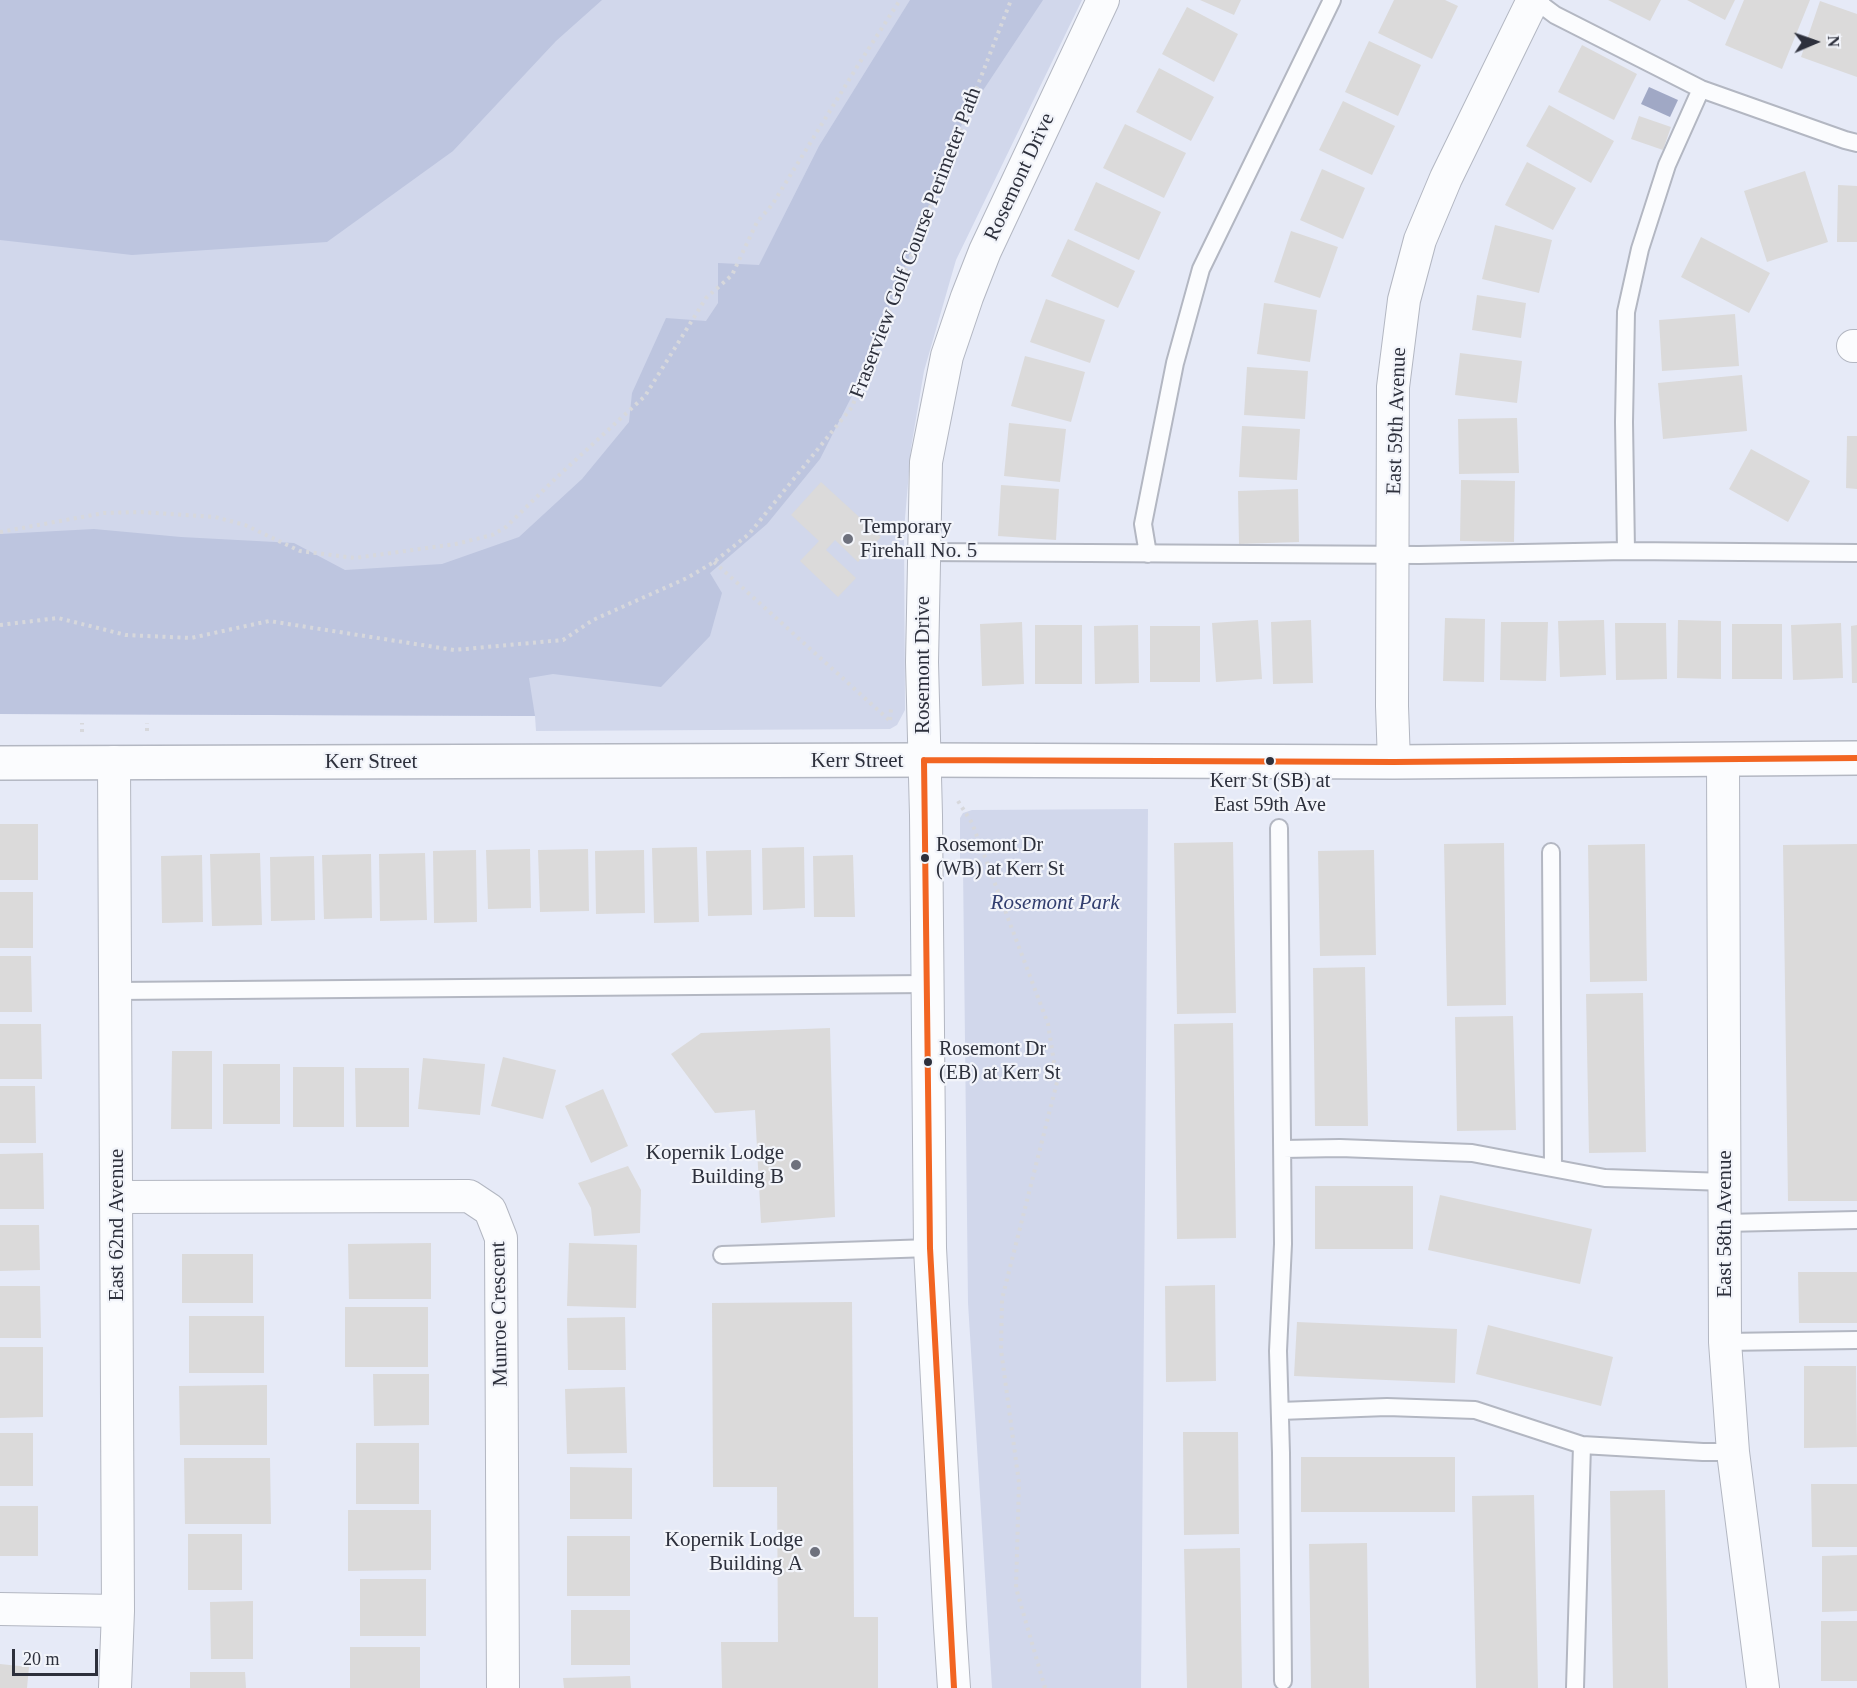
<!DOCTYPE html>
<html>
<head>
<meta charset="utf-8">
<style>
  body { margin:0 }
  #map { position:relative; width:1857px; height:1688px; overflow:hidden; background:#e6eaf7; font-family:Georgia,serif }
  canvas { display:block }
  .north { position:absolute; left:1785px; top:12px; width:60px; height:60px; -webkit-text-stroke:4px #f2f4fa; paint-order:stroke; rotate:88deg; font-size:16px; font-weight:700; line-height:24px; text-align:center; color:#2d303c }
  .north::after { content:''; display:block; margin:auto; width:21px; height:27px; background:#2d303c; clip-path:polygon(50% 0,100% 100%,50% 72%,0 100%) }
  .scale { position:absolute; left:12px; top:1649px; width:86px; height:27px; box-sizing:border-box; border:3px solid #2d303c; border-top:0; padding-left:8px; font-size:18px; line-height:21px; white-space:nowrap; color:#2d303c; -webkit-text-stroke:4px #f2f4fa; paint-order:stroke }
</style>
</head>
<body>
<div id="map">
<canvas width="1857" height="1688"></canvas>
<div class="north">N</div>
<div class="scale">20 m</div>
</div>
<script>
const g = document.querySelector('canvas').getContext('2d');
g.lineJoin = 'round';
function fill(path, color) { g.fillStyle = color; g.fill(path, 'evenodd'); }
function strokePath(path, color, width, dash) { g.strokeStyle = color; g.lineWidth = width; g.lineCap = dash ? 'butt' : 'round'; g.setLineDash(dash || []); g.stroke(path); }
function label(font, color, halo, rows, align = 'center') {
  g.font = font + ' Georgia,serif'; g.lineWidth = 4.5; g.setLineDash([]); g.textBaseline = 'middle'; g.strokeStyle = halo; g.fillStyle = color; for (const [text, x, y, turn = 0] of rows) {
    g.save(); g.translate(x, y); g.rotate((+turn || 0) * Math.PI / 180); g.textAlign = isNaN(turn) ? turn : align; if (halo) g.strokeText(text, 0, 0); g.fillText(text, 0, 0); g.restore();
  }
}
fill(new Path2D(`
  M 0,0 L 1082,0 L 956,260 L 924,371 L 911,448 L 904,530 L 905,710 L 897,725 L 890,729 L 536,731 L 535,716 L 0,714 Z
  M 1148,809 L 1141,1688 L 992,1688 L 968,1303 L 963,866 L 960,865 L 960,818 L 963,813 L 972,810 Z`), '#d1d7eb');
fill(new Path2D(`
  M 0,0 L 602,0 L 556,41 L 453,151 L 327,242 L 132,255 L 0,240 Z
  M 910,0 L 1043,0 L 964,119 L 862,376 L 820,459 L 767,524 L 710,573 L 722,593 L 710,636 L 661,687 L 553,674 L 529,678 L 535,716 L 0,714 L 0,534 L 94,529 L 181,537 L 294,543 L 345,570 L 442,564 L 519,537 L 582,479 L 629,422 L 632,393 L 666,318 L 706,321 L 718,303 L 718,263 L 759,265 L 819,146 Z`), '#bdc5df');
fill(new Path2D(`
  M 1649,87 L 1678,100 L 1670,117 L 1641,104 Z`), '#a0a8c5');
fill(new Path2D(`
  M 1200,0 L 1241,0 L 1234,15 Z
  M 1394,0 L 1445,0 L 1458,6 L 1432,59 L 1378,33 Z
  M 1608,0 L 1661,0 L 1650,21 Z
  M 1687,0 L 1735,0 L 1725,20 Z
  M 1744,0 L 1810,0 L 1782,69 L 1725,45 Z
  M 1820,1 L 1857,14 L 1857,77 L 1801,57 Z
  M 1187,7 L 1238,34 L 1214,82 L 1162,54 Z
  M 1369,41 L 1421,65 L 1398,116 L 1345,92 Z
  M 1582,45 L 1637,74 L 1614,120 L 1558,92 Z
  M 1159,68 L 1214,97 L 1191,141 L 1136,112 Z
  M 1343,101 L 1395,126 L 1372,175 L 1319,150 Z
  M 1549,105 L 1614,141 L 1591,183 L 1526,146 Z
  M 1639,116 L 1671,127 L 1663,150 L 1631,139 Z
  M 1125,124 L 1186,153 L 1164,198 L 1103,168 Z
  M 1527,162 L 1576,188 L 1553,230 L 1505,205 Z
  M 1322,169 L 1365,188 L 1343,239 L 1300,220 Z
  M 1805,171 L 1828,242 L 1767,262 L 1744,191 Z
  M 1096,182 L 1161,212 L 1139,260 L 1074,230 Z
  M 1838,185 L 1857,186 L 1857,242 L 1837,242 Z
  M 1495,225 L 1552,240 L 1539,293 L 1482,279 Z
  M 1291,231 L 1338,247 L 1320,298 L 1274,282 Z
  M 1701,237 L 1770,273 L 1749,313 L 1681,277 Z
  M 1068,239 L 1135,271 L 1118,308 L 1051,276 Z
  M 1477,295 L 1526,303 L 1521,338 L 1472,330 Z
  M 1046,299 L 1105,320 L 1090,363 L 1030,342 Z
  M 1264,303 L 1317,310 L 1310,362 L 1257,354 Z
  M 1735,314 L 1739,366 L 1662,371 L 1659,320 Z
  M 1460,353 L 1522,361 L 1517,403 L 1455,395 Z
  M 1025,356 L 1085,372 L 1071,422 L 1011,406 Z
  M 1247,367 L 1308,371 L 1305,419 L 1244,415 Z
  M 1742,375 L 1747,431 L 1663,439 L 1658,383 Z
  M 1517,418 L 1519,473 L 1459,474 L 1458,419 Z
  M 1009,423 L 1066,429 L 1060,482 L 1004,476 Z
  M 1242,426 L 1300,429 L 1297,480 L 1239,477 Z
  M 1847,436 L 1857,436 L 1857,489 L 1846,488 Z
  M 1751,449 L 1810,481 L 1788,522 L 1729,489 Z
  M 1461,480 L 1515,481 L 1514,542 L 1460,541 Z
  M 821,482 L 881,537 L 858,562 L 835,540 L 826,550 L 856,578 L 838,597 L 800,561 L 819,541 L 791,515 Z
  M 1001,485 L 1059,489 L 1056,540 L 998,536 Z
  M 1298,489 L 1299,542 L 1239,544 L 1238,491 Z
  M 1445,618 L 1485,619 L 1484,682 L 1443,681 Z
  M 1258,620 L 1262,679 L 1216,682 L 1212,623 Z
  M 1311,620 L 1313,683 L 1273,684 L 1271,622 Z
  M 1604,620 L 1606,675 L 1560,677 L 1558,621 Z
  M 1678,620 L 1721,621 L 1721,679 L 1677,678 Z
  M 1022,622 L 1024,684 L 982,686 L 980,624 Z
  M 1501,622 L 1548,622 L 1546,681 L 1500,680 Z
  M 1615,623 L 1666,623 L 1667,679 L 1616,680 Z
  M 1841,623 L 1843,678 L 1793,680 L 1791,625 Z
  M 1732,624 L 1782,624 L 1782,679 L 1732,679 Z
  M 1035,625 L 1082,625 L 1082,684 L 1035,684 Z
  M 1138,625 L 1139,683 L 1095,684 L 1094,626 Z
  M 1857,625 L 1857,683 L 1852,683 L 1851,626 Z
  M 1150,626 L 1200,626 L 1200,682 L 1150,682 Z
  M 0,824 L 38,824 L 38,880 L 0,880 Z
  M 1233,842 L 1236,1013 L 1177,1014 L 1174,843 Z
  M 1504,843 L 1506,1005 L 1447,1006 L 1444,844 Z
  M 1645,844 L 1647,981 L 1590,982 L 1588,845 Z
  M 1857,844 L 1857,1201 L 1788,1201 L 1783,845 Z
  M 697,847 L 699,922 L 654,923 L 652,848 Z
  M 804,847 L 805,908 L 763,910 L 762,848 Z
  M 530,849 L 531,908 L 488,909 L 486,850 Z
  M 588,849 L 589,911 L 540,912 L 538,850 Z
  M 476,850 L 477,922 L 434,923 L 433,851 Z
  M 644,850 L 645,913 L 596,914 L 595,851 Z
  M 751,850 L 752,915 L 708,916 L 706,851 Z
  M 1374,850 L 1376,955 L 1320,956 L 1318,851 Z
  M 260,853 L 262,925 L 212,926 L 210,854 Z
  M 425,853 L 427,920 L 380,921 L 379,854 Z
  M 371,854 L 372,918 L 324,919 L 322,855 Z
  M 202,855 L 203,922 L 162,923 L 161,856 Z
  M 853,855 L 855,917 L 814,917 L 813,856 Z
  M 314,856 L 315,920 L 271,921 L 270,857 Z
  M 0,892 L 33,892 L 33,948 L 0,948 Z
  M 0,956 L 31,956 L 32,1012 L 0,1012 Z
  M 1365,967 L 1368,1126 L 1315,1126 L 1313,968 Z
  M 1643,993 L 1646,1152 L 1589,1153 L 1586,994 Z
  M 1513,1016 L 1516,1130 L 1457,1131 L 1455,1017 Z
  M 1233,1023 L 1236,1238 L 1177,1239 L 1174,1024 Z
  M 0,1024 L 41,1024 L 42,1079 L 0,1079 Z
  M 830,1028 L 835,1217 L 761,1223 L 755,1110 L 715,1113 L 671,1054 L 701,1033 Z
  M 172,1051 L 212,1051 L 212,1129 L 171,1129 Z
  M 503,1057 L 556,1070 L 543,1119 L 491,1106 Z
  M 423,1058 L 485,1064 L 480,1115 L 418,1109 Z
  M 223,1064 L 280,1064 L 280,1124 L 223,1124 Z
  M 293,1067 L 344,1067 L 344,1127 L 293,1127 Z
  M 355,1068 L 409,1068 L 409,1127 L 356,1127 Z
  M 0,1086 L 35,1086 L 36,1143 L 0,1143 Z
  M 603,1089 L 628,1146 L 591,1163 L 565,1106 Z
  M 43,1153 L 44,1209 L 0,1209 L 0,1154 Z
  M 628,1166 L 641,1190 L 640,1233 L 594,1236 L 591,1208 L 578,1183 Z
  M 1315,1186 L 1413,1186 L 1413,1249 L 1315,1249 Z
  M 1440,1195 L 1592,1229 L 1580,1284 L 1428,1250 Z
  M 0,1225 L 39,1225 L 40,1270 L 0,1271 Z
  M 431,1243 L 431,1299 L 349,1299 L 348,1244 Z
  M 569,1243 L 637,1245 L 636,1308 L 567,1306 Z
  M 182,1254 L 253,1254 L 253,1303 L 182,1303 Z
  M 1798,1272 L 1857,1272 L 1857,1323 L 1799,1323 Z
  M 1215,1285 L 1216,1381 L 1166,1382 L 1165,1286 Z
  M 0,1286 L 40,1286 L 41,1338 L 0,1338 Z
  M 852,1302 L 854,1617 L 878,1617 L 878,1688 L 722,1688 L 721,1642 L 778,1642 L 777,1487 L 713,1487 L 712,1303 Z
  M 345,1307 L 428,1307 L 428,1367 L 345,1367 Z
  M 189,1316 L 264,1316 L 264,1373 L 189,1373 Z
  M 625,1317 L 626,1370 L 568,1370 L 567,1318 Z
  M 1297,1322 L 1457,1329 L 1455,1383 L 1294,1376 Z
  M 1488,1325 L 1613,1357 L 1601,1406 L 1476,1374 Z
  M 0,1347 L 43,1347 L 43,1417 L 0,1418 Z
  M 1804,1366 L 1856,1366 L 1857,1447 L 1804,1448 Z
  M 373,1374 L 429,1374 L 429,1425 L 374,1426 Z
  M 267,1385 L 267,1445 L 180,1445 L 179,1386 Z
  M 625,1387 L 627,1453 L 567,1454 L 565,1389 Z
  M 1183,1432 L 1238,1432 L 1239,1534 L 1184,1535 Z
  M 0,1433 L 33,1433 L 33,1486 L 0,1486 Z
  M 356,1443 L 419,1443 L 419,1504 L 356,1504 Z
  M 1301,1457 L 1455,1457 L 1455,1512 L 1301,1512 Z
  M 184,1458 L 270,1458 L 271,1524 L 185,1524 Z
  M 570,1467 L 632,1468 L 632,1519 L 570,1519 Z
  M 1811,1484 L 1857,1484 L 1857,1547 L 1812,1547 Z
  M 1665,1490 L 1668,1688 L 1613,1688 L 1610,1491 Z
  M 1534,1495 L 1538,1688 L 1476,1688 L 1472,1496 Z
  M 0,1506 L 38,1506 L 38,1556 L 0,1556 Z
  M 348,1510 L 431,1510 L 431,1570 L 348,1571 Z
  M 188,1534 L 242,1534 L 242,1590 L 188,1590 Z
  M 567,1536 L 630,1536 L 630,1596 L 567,1596 Z
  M 1367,1543 L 1369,1688 L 1311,1688 L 1309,1544 Z
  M 1240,1548 L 1242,1688 L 1187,1688 L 1184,1549 Z
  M 1857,1555 L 1857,1611 L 1822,1612 L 1822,1556 Z
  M 360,1579 L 426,1579 L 426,1636 L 360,1636 Z
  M 253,1601 L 253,1659 L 211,1659 L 210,1602 Z
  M 571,1610 L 630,1610 L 630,1665 L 571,1665 Z
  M 1821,1621 L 1857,1621 L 1857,1681 L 1821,1681 Z
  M 350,1647 L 420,1647 L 420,1688 L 350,1688 Z
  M 0,1664 L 29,1667 L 27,1688 L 0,1688 Z
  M 190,1672 L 245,1672 L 246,1688 L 190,1688 Z
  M 630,1676 L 631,1688 L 564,1688 L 563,1678 Z`), '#dbdada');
const service = new Path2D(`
  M 1535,0 L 1555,15 L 1701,89 L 1845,140 L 1857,143
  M 1626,551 L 1624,422 L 1626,312 L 1640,249 L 1667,165 L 1701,89
  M 923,552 L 1419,555 L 1626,551 L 1857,553
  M 1148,554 L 1143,524 L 1175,363 L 1201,269 L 1332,0
  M 1279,828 L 1283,1244 L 1278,1351 L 1281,1453 L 1283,1681
  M 1551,852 L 1553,1168
  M 116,991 L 927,984
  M 1283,1149 L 1340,1148 L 1472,1153 L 1605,1178 L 1726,1182
  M 1725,1223 L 1857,1220
  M 722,1255 L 930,1248
  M 1725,1342 L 1857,1340
  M 1280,1411 L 1387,1407 L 1475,1410 L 1582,1445 L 1703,1452 L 1733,1452
  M 1575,1688 L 1582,1445`);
const minor = new Path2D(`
  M 1853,346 L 1857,346
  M 1723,759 L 1725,1342 L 1733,1452 L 1763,1688
  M 114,762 L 118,1611 L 115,1688
  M 1394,762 L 1392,706 L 1393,387 L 1404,300 L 1420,240 L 1446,178 L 1533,0
  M 117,1197 L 469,1196 L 490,1210 L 501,1238 L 503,1688
  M 0,1609 L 118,1611
  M 954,1688 L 950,1627 L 930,1248 L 926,815 L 922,662 L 926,462 L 947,356 L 967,297 L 985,251 L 1103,0`);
const tertiary = new Path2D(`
  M 0,763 L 924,760 L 1394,762 L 1857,758`);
strokePath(service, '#b3b7c2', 20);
strokePath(minor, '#b3b7c2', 34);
strokePath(tertiary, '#b3b7c2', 36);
strokePath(new Path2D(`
  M 0,532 L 104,513 L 141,512 L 215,517 L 245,525 L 300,551 L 355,558 L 456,544 L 492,535 L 506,527 L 556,478 L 645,396 L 706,298 L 732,275 L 757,222 L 772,205 L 860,62 L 900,0
  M 714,562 L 889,720
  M 0,625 L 58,618 L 126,635 L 191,638 L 269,621 L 454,650 L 563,640 L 593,620 L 687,578 L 714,562 L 749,534 L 852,407 L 1011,0
  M 890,720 L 891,709
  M 147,731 L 147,723
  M 82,732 L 82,723
  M 958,801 L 972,823 L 1048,1024 L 1057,1082 L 1002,1299 L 1001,1350 L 1019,1483 L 1016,1588 L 1045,1688`), '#d7d8dc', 4, [3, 4.5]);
strokePath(service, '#fbfcfe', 16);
strokePath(minor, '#fbfcfe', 32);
strokePath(tertiary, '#fbfcfe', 33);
strokePath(new Path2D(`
  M 924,760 L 1394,762 L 1857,758
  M 924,760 L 930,1248 L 954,1688`), '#f26522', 6);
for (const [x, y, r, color] of [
  [848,539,6,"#6e717d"],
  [1270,761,5,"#2d303c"],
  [925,858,5,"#2d303c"],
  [928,1062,5,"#2d303c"],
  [796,1165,6,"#6e717d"],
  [815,1552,6,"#6e717d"]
]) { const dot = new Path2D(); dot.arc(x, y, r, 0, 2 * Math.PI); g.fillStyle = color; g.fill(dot); strokePath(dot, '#f2f4fa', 2); }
label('20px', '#2d303c', '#f2f4fa', [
  ["Kerr St (SB) at",1270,782,"center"],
  ["East 59th Ave",1270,806,"center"],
  ["Rosemont Dr",936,846],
  ["(WB) at Kerr St",936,870],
  ["Rosemont Dr",939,1050],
  ["(EB) at Kerr St",939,1074]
], 'left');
label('21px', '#2d303c', '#f2f4fa', [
  ["Rosemont Drive",1020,177,-65],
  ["Fraserview Golf Course Perimeter Path",916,243,-69],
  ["East 59th Avenue",1397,421,-88],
  ["Rosemont Drive",923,665,-90],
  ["Kerr Street",857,761],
  ["Kerr Street",371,762],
  ["East 58th Avenue",1725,1224,-90],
  ["East 62nd Avenue",117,1225,-90],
  ["Munroe Crescent",500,1314,-91]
]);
label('21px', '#2d303c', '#f2f4fa', [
  ["Temporary",860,527,"left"],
  ["Firehall No. 5",860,551,"left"],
  ["Kopernik Lodge",784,1153],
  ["Building B",784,1177],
  ["Kopernik Lodge",803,1540],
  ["Building A",803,1564]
], 'right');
label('italic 21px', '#323e6f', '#f2f4fa', [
  ["Rosemont Park",1055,903]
]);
</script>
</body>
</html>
